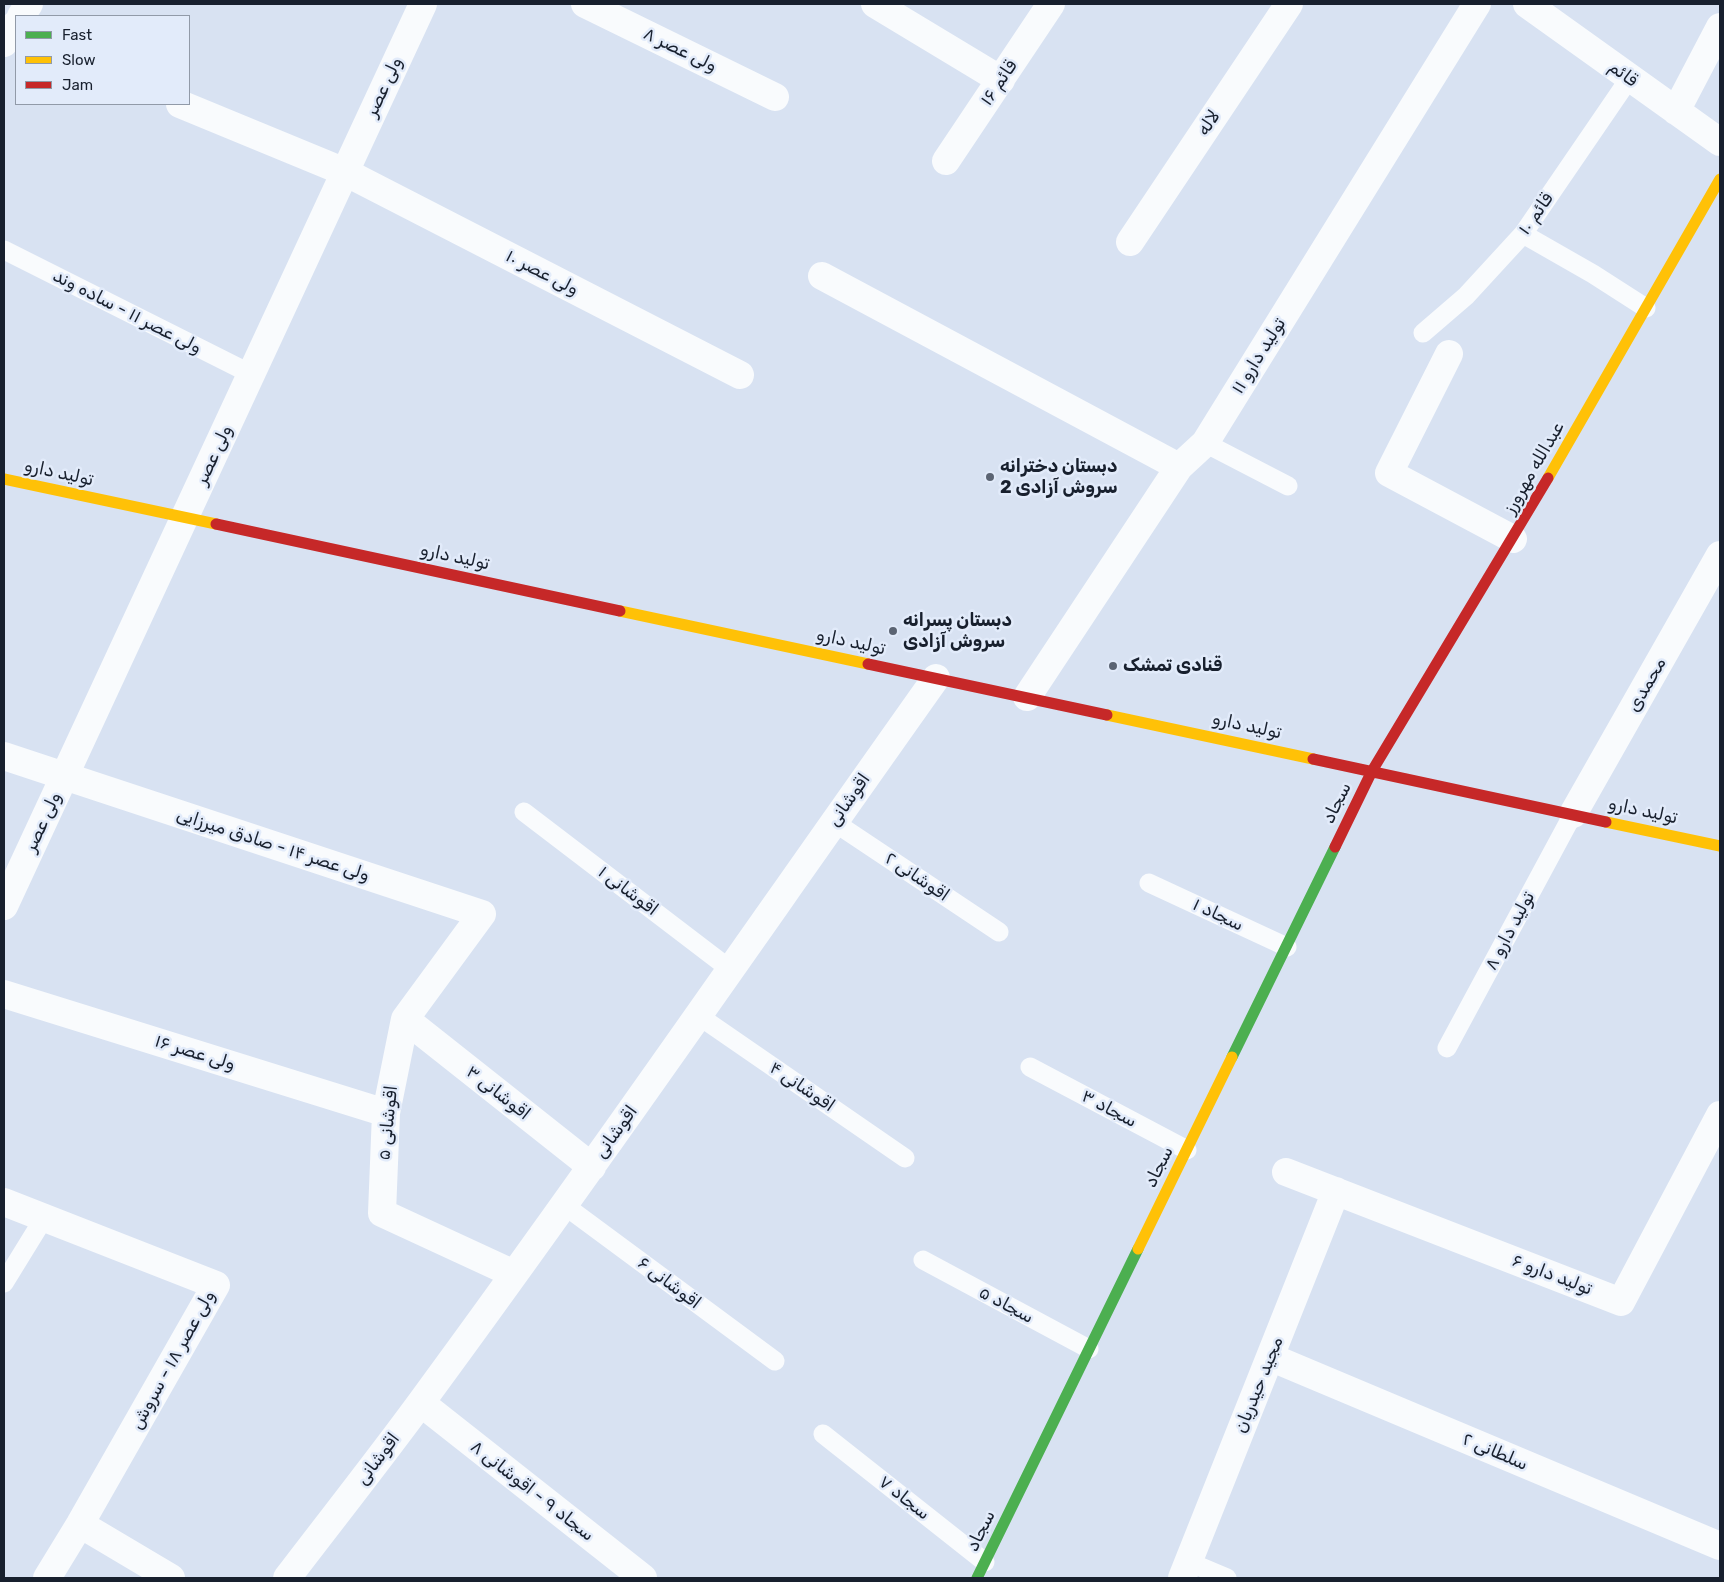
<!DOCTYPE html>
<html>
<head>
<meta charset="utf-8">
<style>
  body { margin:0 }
  #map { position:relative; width:1724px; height:1582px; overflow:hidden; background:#d8e2f2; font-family:Rubik,sans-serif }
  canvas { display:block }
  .frame { position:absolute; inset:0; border:5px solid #18202e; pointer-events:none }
  .legend { position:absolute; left:15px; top:15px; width:175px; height:90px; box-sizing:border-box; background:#e2ebfa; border:1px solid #919aa8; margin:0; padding:6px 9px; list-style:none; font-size:15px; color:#18202e }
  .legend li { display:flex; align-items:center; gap:10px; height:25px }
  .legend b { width:25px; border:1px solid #919aa8 }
</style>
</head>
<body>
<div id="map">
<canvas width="1724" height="1582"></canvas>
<div class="frame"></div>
<ul class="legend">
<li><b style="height:6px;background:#4caf50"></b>Fast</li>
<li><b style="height:6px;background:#ffc107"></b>Slow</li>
<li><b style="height:6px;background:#c62828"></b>Jam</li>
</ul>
</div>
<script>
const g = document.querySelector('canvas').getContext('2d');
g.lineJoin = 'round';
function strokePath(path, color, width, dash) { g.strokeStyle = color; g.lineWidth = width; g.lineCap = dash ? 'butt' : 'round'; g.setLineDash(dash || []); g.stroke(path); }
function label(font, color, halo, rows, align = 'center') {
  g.font = font + ' Rubik,"Noto Sans Arabic",sans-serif'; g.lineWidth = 5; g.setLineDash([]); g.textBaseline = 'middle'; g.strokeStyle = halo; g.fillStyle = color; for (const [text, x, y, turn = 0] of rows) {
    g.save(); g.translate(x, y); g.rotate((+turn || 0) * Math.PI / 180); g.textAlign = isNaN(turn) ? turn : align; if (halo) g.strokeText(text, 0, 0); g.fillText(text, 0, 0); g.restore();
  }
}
strokePath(new Path2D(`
  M 1523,234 L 1593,274 L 1646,308
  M 4,250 L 251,374
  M 1423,333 L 1466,296 L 1523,234 L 1629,79
  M 1205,443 L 1288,486
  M 524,812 L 731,970
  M 834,822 L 999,932
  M 1149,883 L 1287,947
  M 699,1016 L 905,1158
  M 1447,1048 L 1573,814
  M 1030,1067 L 1187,1150
  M 564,1205 L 775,1361
  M 923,1260 L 1089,1349
  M 4,1283 L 44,1218
  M 823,1434 L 985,1562
  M 1189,1562 L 1227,1578`), '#f9fbfd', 19);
strokePath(new Path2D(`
  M 585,4 L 775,97
  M 875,4 L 1001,80
  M 1527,4 L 1720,142
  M 21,16 L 29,4
  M 4,43 L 16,24
  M 180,104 L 345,172 L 740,375
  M 1676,111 L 1720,27
  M 946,161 L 1051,4
  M 1130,242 L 1289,4
  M 822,276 L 1179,467
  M 1449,354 L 1389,473 L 1513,539
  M 1027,697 L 1179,467 L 1205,443 L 1477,4
  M 4,756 L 482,914 L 405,1019 L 386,1113 L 382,1213 L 514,1274
  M 1573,814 L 1720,555
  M 4,906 L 423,4
  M 4,994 L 386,1113
  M 405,1019 L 592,1167
  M 1286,1172 L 1621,1302 L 1720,1115
  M 4,1202 L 216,1285 L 80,1524 L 47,1578
  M 1270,1357 L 1720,1546
  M 421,1403 L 643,1578
  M 80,1524 L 171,1578
  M 287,1578 C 332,1519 378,1461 422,1401 C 597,1163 765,919 936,678
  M 1182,1578 L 1336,1191`), '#f9fbfd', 28);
strokePath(new Path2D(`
  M 1232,1057 L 1335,847
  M 977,1578 L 1138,1249`), '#4caf50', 11);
strokePath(new Path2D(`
  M 1548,478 L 1720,179
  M 4,479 L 216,524
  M 620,611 L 868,664
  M 1107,715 L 1313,759
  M 1606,822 L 1720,846
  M 1138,1249 L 1232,1057`), '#ffc107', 11);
strokePath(new Path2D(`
  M 216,524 L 620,611
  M 868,664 L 1107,715
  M 1313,759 L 1606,822
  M 1335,847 L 1372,771 L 1548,478`), '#c62828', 11);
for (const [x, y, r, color] of [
  [990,477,5,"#5b6473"],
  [893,631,5,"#5b6473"],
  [1113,666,5,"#5b6473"]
]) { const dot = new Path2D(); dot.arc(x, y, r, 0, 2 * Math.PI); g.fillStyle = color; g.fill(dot); strokePath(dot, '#e2ebfa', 2); }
label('18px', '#18202e', '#e2ebfa', [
  ["ولی عصر ۸",680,50,26],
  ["قائم",1623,74,36],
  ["قائم ۱۶",999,83,-56],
  ["ولی عصر",384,87,-65],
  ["لاله",1209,123,-56],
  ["قائم ۱۰",1536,214,-55],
  ["ولی عصر ۱۰",542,273,27],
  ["ولی عصر ۱۱ - ساده وند",127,312,27],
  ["تولید دارو ۱۱",1259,356,-58],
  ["ولی عصر",214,455,-65],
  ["عبدالله مهرورز",1534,468,-60],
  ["تولید دارو",59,473,12],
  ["تولید دارو",455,557,12],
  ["تولید دارو",851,642,12],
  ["محمدی",1647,685,-60],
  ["تولید دارو",1247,726,12],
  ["اقوشانی",849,800,-55],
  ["سجاد",1337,803,-64],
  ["تولید دارو",1643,811,12],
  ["ولی عصر",43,822,-65],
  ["ولی عصر ۱۴ - صادق میرزایی",273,845,18],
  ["اقوشانی ۲",917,877,34],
  ["اقوشانی ۱",628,891,37],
  ["سجاد ۱",1218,915,25],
  ["تولید دارو ۸",1510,931,-62],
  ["ولی عصر ۱۶",195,1053,17],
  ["اقوشانی ۴",802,1087,34],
  ["اقوشانی ۳",498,1093,38],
  ["سجاد ۳",1109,1109,28],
  ["اقوشانی ۵",388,1123,-84],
  ["اقوشانی",616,1132,-54],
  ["سجاد",1159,1167,-64],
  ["تولید دارو ۶",1552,1275,21],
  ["اقوشانی ۶",669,1283,37],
  ["سجاد ۵",1006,1305,28],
  ["ولی عصر ۱۸ - سروش",173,1360,-61],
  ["مجید حیدریان",1259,1385,-68],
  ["۲ سلطانی",1495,1452,23],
  ["اقوشانی",378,1459,-53],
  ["سجاد ۹ - اقوشانی ۸",532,1491,38],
  ["سجاد ۷",904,1498,38],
  ["سجاد",981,1531,-64]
]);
label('bold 18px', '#18202e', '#e2ebfa', [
  ["دبستان دخترانه",1000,467],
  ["سروش آزادی 2",1000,488],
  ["دبستان پسرانه",903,621],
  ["سروش آزادی",903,642],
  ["قنادی تمشک",1123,666]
], 'left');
</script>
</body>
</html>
